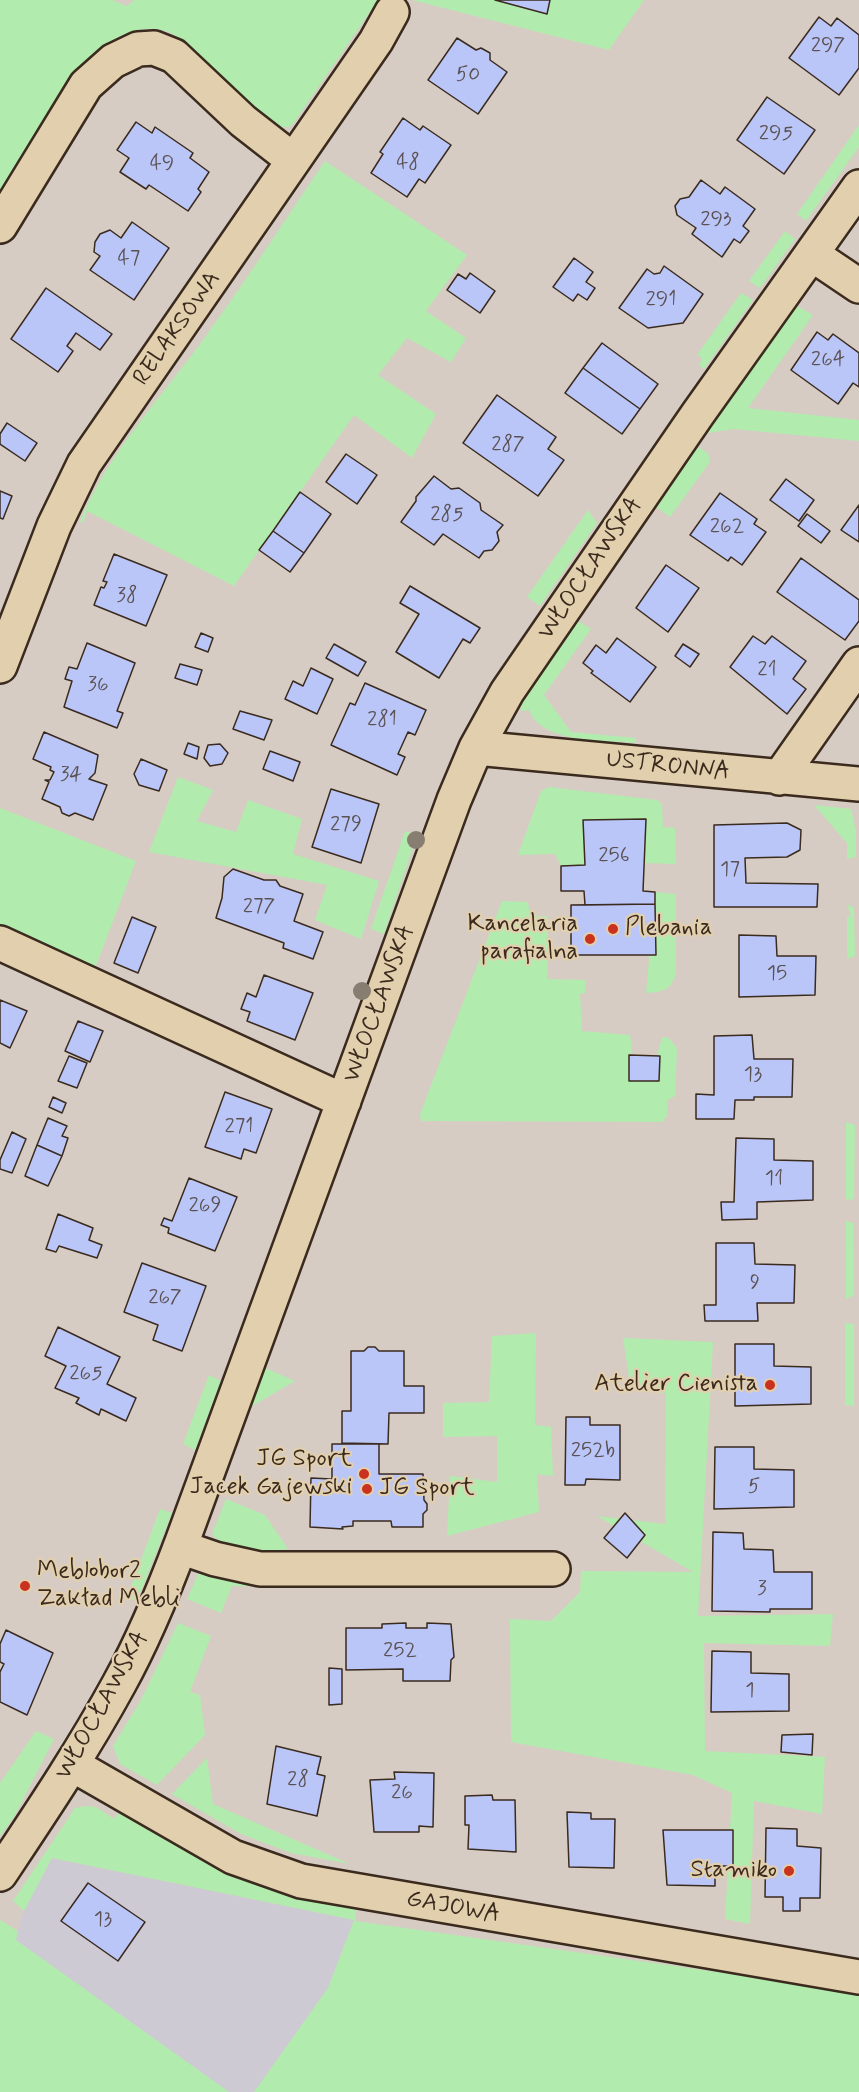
<!DOCTYPE html>
<html>
<head>
<meta charset="utf-8">
<style>
  body { margin:0 }
  canvas { display:block; background:#d6ccc3 }
</style>
</head>
<body>
<canvas width="859" height="2092"></canvas>
<script>
const g = document.querySelector('canvas').getContext('2d');
g.lineJoin = 'round';
function fill(path, color) { g.fillStyle = color; g.fill(path, 'evenodd'); }
function strokePath(path, color, width, dash) { g.strokeStyle = color; g.lineWidth = width; g.lineCap = dash ? 'butt' : 'round'; g.setLineDash(dash || []); g.stroke(path); }
function label(font, color, halo, rows, align = 'center') {
  g.font = font + ' Mynerve,sans-serif'; g.lineWidth = 4.5; g.setLineDash([]); g.textBaseline = 'middle'; g.strokeStyle = halo; g.fillStyle = color; for (const [text, x, y, turn = 0] of rows) {
    g.save(); g.translate(x, y); g.rotate((+turn || 0) * Math.PI / 180); g.textAlign = isNaN(turn) ? turn : align; if (halo) g.strokeText(text, 0, 0); g.fillText(text, 0, 0); g.restore();
  }
}
fill(new Path2D(`
  M 51,1858 L 354,1920 L 328,1988 L 254,2092 L 229,2092 L 15,1940 L 24,1911 Z`), '#cecad3');
fill(new Path2D(`
  M 0,0 L 112,0 L 127,6 L 134,0 L 378,0 L 293,124 L 289,127 L 281,127 L 277,133 C 254,116 235,98 216,77 C 204,65 192,47 178,37 C 148,18 117,35 94,54 L 0,203 Z
  M 412,0 L 644,0 L 609,50 Z
  M 859,125 L 859,147 L 806,221 L 797,214 Z
  M 325,161 L 467,255 L 426,311 L 466,338 L 451,362 L 407,338 L 378,375 L 436,414 L 412,458 L 354,415 L 234,586 L 87,511 L 83,523 L 80,521 C 110,449 165,394 210,330 C 250,275 287,217 325,161 Z
  M 785,231 L 795,239 L 760,288 L 749,281 Z
  M 741,293 L 753,300 L 704,369 L 699,365 L 702,358 L 697,355 Z
  M 795,305 L 813,315 L 748,408 L 859,420 L 859,441 L 734,429 L 701,434 Z
  M 698,447 L 708,453 L 710,462 L 670,517 L 652,504 L 691,450 Z
  M 588,510 L 597,523 L 540,606 L 527,597 Z
  M 573,618 L 591,629 L 544,695 L 571,732 L 636,738 L 636,743 C 606,740 541,744 529,710 L 520,711 L 527,690 Z
  M 178,777 L 213,790 L 197,821 L 236,832 L 248,800 L 302,819 L 293,854 L 379,881 L 361,939 L 315,920 L 327,885 L 149,852 Z
  M 549,787 L 657,800 L 662,804 L 663,827 L 675,828 L 676,864 L 643,863 L 646,819 L 584,820 L 585,865 L 561,866 L 555,854 L 518,855 L 541,791 Z
  M 814,805 L 851,809 L 856,832 L 856,857 L 847,859 L 847,843 Z
  M 0,808 L 136,861 L 92,976 L 0,934 Z
  M 405,831 L 417,835 L 384,934 L 371,929 Z
  M 655,892 L 676,894 L 676,974 C 670,991 663,992 646,993 Z
  M 502,901 L 528,902 L 530,916 L 548,916 L 547,979 L 586,980 L 585,993 L 580,994 L 582,1031 L 630,1035 L 632,1052 L 629,1056 L 629,1081 L 659,1081 L 658,1052 L 662,1037 L 669,1038 L 677,1048 L 675,1096 L 668,1100 L 667,1116 L 662,1122 L 421,1121 L 420,1114 Z
  M 847,904 L 854,908 L 855,956 L 847,959 L 847,917 L 851,916 Z
  M 846,1122 L 855,1125 L 854,1198 L 851,1200 L 846,1199 Z
  M 846,1221 L 853,1223 L 854,1295 L 846,1299 Z
  M 845,1323 L 854,1324 L 854,1406 L 845,1405 Z
  M 536,1333 L 535,1425 L 551,1427 L 553,1476 L 537,1474 L 539,1512 L 447,1536 L 450,1476 L 497,1482 L 497,1436 L 443,1437 L 443,1403 L 489,1402 L 492,1336 Z
  M 623,1338 L 713,1342 L 698,1616 L 833,1614 L 830,1646 L 704,1643 L 705,1751 L 825,1757 L 822,1814 L 754,1801 L 750,1924 L 725,1919 L 732,1793 L 693,1775 L 511,1742 L 510,1619 L 551,1621 L 580,1592 L 581,1571 L 693,1572 L 597,1516 L 665,1524 L 666,1393 L 631,1389 Z
  M 263,1367 L 295,1381 L 249,1408 Z
  M 209,1375 L 221,1381 L 195,1450 L 183,1444 Z
  M 226,1499 L 265,1515 L 288,1549 C 268,1552 226,1551 212,1534 Z
  M 160,1509 L 172,1513 L 137,1601 L 127,1597 Z
  M 208,1572 L 327,1583 L 328,1588 L 232,1586 L 221,1613 L 187,1599 L 198,1574 Z
  M 178,1623 L 211,1636 L 190,1692 L 200,1695 L 205,1735 L 157,1785 L 120,1764 L 113,1746 L 141,1700 Z
  M 36,1731 L 54,1739 L 14,1817 L 0,1836 L 0,1783 Z
  M 207,1758 L 213,1804 L 350,1864 L 291,1853 L 241,1834 L 172,1794 Z
  M 85,1806 L 96,1807 L 114,1819 L 119,1812 L 237,1878 L 266,1888 L 356,1908 L 355,1921 L 859,1992 L 859,2092 L 254,2092 L 328,1988 L 354,1920 L 52,1858 L 24,1911 L 13,1901 L 75,1808 Z
  M 0,1920 L 18,1931 L 16,1940 L 229,2092 L 0,2092 Z`), '#b2ebae');
const building = new Path2D(`
  M 495,0 L 550,0 L 547,14 Z
  M 819,17 L 831,26 L 837,18 L 859,35 L 859,68 L 839,95 L 789,58 Z
  M 457,38 L 476,50 L 481,48 L 490,53 L 490,60 L 507,72 L 478,114 L 428,80 Z
  M 767,97 L 815,130 L 784,174 L 737,140 Z
  M 403,118 L 420,130 L 423,126 L 451,145 L 425,183 L 419,179 L 407,197 L 371,173 L 383,154 L 380,152 Z
  M 136,122 L 152,133 L 155,127 L 193,153 L 190,158 L 209,172 L 198,189 L 201,192 L 188,211 L 149,185 L 146,189 L 120,172 L 129,158 L 117,150 Z
  M 701,180 L 720,194 L 725,187 L 755,209 L 743,226 L 749,231 L 740,243 L 734,239 L 722,257 L 692,234 L 696,228 L 677,215 L 675,206 L 680,199 L 689,197 Z
  M 132,222 L 169,248 L 134,300 L 90,270 L 100,256 L 94,252 L 95,242 L 100,234 L 110,230 L 121,238 Z
  M 574,258 L 593,272 L 586,282 L 595,288 L 587,300 L 578,294 L 573,301 L 553,287 Z
  M 664,266 L 703,294 L 683,323 L 648,328 L 619,308 L 647,269 L 654,274 L 660,273 Z
  M 470,273 L 495,291 L 480,313 L 447,290 L 458,274 L 466,279 Z
  M 46,288 L 112,334 L 100,350 L 76,333 L 67,346 L 73,351 L 58,372 L 11,339 Z
  M 817,332 L 828,340 L 833,334 L 859,353 L 859,387 L 853,383 L 838,404 L 791,370 Z
  M 602,343 L 658,384 L 640,409 L 583,368 Z
  M 583,368 L 640,409 L 622,434 L 565,393 Z
  M 497,395 L 556,437 L 548,449 L 564,460 L 538,496 L 463,443 Z
  M 7,423 L 37,443 L 25,461 L 0,444 L 0,434 Z
  M 346,454 L 377,475 L 357,504 L 326,482 Z
  M 434,476 L 451,489 L 459,488 L 480,503 L 481,510 L 503,525 L 497,532 L 499,541 L 492,550 L 484,551 L 479,558 L 443,534 L 434,545 L 401,522 L 416,501 L 416,497 Z
  M 786,479 L 814,500 L 799,521 L 770,500 Z
  M 0,491 L 12,496 L 3,519 L 0,518 Z
  M 300,492 L 331,514 L 304,553 L 273,531 Z
  M 720,493 L 757,519 L 754,524 L 766,532 L 742,565 L 731,557 L 728,561 L 690,535 Z
  M 859,505 L 859,542 L 841,530 Z
  M 807,514 L 830,531 L 821,543 L 798,526 Z
  M 273,531 L 304,553 L 290,572 L 259,550 Z
  M 114,554 L 167,575 L 146,626 L 94,605 L 101,587 L 104,588 L 107,582 L 103,581 Z
  M 801,558 L 859,600 L 859,621 L 845,640 L 777,592 Z
  M 666,565 L 699,588 L 668,632 L 636,608 Z
  M 410,586 L 480,628 L 470,643 L 463,639 L 439,678 L 396,652 L 419,614 L 400,603 Z
  M 201,633 L 213,638 L 208,652 L 195,647 Z
  M 753,636 L 765,644 L 772,636 L 806,661 L 793,679 L 806,689 L 787,714 L 730,667 Z
  M 617,638 L 656,667 L 630,702 L 591,673 L 593,671 L 583,663 L 596,645 L 606,653 Z
  M 87,643 L 135,663 L 117,711 L 123,713 L 117,728 L 64,707 L 72,681 L 65,679 L 69,667 L 77,669 Z
  M 334,644 L 366,662 L 358,676 L 326,658 Z
  M 683,644 L 699,654 L 690,667 L 675,656 Z
  M 180,664 L 202,670 L 197,685 L 175,678 Z
  M 311,668 L 333,679 L 317,714 L 285,699 L 293,681 L 303,686 Z
  M 365,683 L 426,710 L 415,735 L 408,732 L 398,754 L 405,757 L 397,775 L 331,745 L 350,703 L 355,705 Z
  M 240,711 L 272,720 L 264,740 L 233,729 Z
  M 44,732 L 98,755 L 95,773 L 89,779 L 107,785 L 93,820 L 75,813 L 69,816 L 62,813 L 60,807 L 42,799 L 49,782 L 45,780 L 50,780 L 54,772 L 50,770 L 51,767 L 33,759 Z
  M 188,743 L 199,747 L 197,759 L 184,754 Z
  M 220,744 L 228,753 L 222,764 L 210,766 L 204,758 L 208,745 Z
  M 270,751 L 300,762 L 293,781 L 263,769 Z
  M 141,759 L 167,770 L 159,791 L 139,785 L 134,774 Z
  M 331,789 L 379,804 L 361,863 L 312,847 Z
  M 646,819 L 643,891 L 655,892 L 655,904 L 585,905 L 584,891 L 561,891 L 561,866 L 585,865 L 583,820 Z
  M 787,823 L 801,830 L 800,850 L 787,857 L 745,858 L 746,883 L 818,884 L 817,907 L 714,907 L 714,825 Z
  M 233,869 L 264,880 L 276,880 L 280,886 L 303,894 L 294,921 L 323,932 L 313,959 L 283,948 L 284,943 L 216,918 L 222,898 L 224,877 Z
  M 655,904 L 656,955 L 571,955 L 571,905 Z
  M 132,917 L 156,927 L 138,973 L 114,963 Z
  M 739,935 L 776,936 L 777,956 L 816,956 L 815,995 L 739,997 Z
  M 264,975 L 313,993 L 295,1040 L 247,1021 L 250,1012 L 241,1009 L 247,993 L 256,997 Z
  M 0,1000 L 27,1011 L 10,1048 L 0,1043 Z
  M 78,1021 L 103,1031 L 90,1062 L 65,1051 Z
  M 752,1035 L 754,1059 L 793,1059 L 792,1097 L 754,1097 L 754,1100 L 735,1100 L 734,1119 L 696,1119 L 696,1094 L 714,1095 L 714,1036 Z
  M 629,1055 L 660,1056 L 659,1081 L 629,1081 Z
  M 69,1056 L 87,1063 L 77,1088 L 58,1081 Z
  M 225,1092 L 272,1109 L 256,1153 L 244,1149 L 241,1159 L 205,1147 Z
  M 53,1097 L 66,1103 L 62,1113 L 49,1107 Z
  M 48,1118 L 67,1126 L 62,1136 L 68,1138 L 62,1156 L 37,1145 Z
  M 12,1132 L 26,1139 L 12,1173 L 0,1169 L 0,1160 Z
  M 736,1138 L 774,1139 L 774,1160 L 813,1161 L 813,1200 L 757,1202 L 757,1219 L 722,1220 L 721,1202 L 734,1202 Z
  M 37,1145 L 62,1156 L 48,1186 L 25,1176 Z
  M 189,1178 L 237,1197 L 215,1251 L 168,1233 L 169,1228 L 161,1225 L 164,1218 L 172,1221 Z
  M 58,1214 L 93,1228 L 89,1240 L 102,1245 L 97,1258 L 59,1246 L 56,1252 L 46,1249 Z
  M 716,1243 L 754,1243 L 755,1264 L 795,1265 L 794,1303 L 757,1303 L 758,1321 L 705,1321 L 704,1305 L 716,1305 Z
  M 142,1263 L 206,1286 L 182,1351 L 153,1340 L 158,1325 L 124,1312 Z
  M 58,1327 L 120,1357 L 107,1384 L 136,1398 L 126,1421 L 101,1409 L 99,1415 L 76,1403 L 79,1398 L 55,1388 L 66,1366 L 45,1356 Z
  M 735,1344 L 774,1344 L 774,1366 L 811,1367 L 811,1404 L 735,1406 Z
  M 368,1347 L 375,1347 L 379,1351 L 404,1351 L 404,1386 L 424,1386 L 424,1413 L 389,1413 L 388,1444 L 342,1443 L 342,1411 L 351,1411 L 351,1351 L 364,1351 Z
  M 566,1417 L 590,1417 L 590,1425 L 620,1425 L 620,1480 L 586,1479 L 585,1485 L 565,1485 Z
  M 332,1444 L 379,1444 L 379,1474 L 423,1474 L 424,1500 L 427,1504 L 427,1510 L 423,1514 L 423,1527 L 392,1527 L 391,1521 L 353,1521 L 353,1526 L 342,1527 L 343,1529 L 310,1527 L 311,1478 L 332,1479 Z
  M 715,1447 L 754,1447 L 754,1469 L 794,1470 L 794,1507 L 714,1509 Z
  M 625,1513 L 645,1535 L 627,1558 L 604,1538 Z
  M 713,1532 L 743,1533 L 744,1549 L 773,1550 L 774,1572 L 812,1572 L 812,1609 L 770,1609 L 770,1612 L 712,1611 Z
  M 406,1623 L 406,1628 L 427,1628 L 427,1623 L 451,1624 L 454,1657 L 451,1660 L 450,1681 L 403,1681 L 403,1669 L 346,1670 L 346,1628 L 382,1628 L 382,1624 Z
  M 6,1630 L 53,1653 L 27,1715 L 0,1702 L 0,1672 L 4,1664 L 0,1662 L 0,1644 Z
  M 712,1651 L 751,1652 L 751,1673 L 789,1674 L 789,1711 L 711,1712 Z
  M 329,1668 L 342,1669 L 342,1704 L 329,1705 Z
  M 813,1734 L 812,1755 L 781,1752 L 782,1735 Z
  M 276,1746 L 321,1757 L 317,1774 L 325,1776 L 317,1816 L 267,1804 Z
  M 394,1772 L 434,1773 L 433,1827 L 419,1826 L 419,1832 L 374,1832 L 370,1780 L 395,1779 Z
  M 492,1795 L 493,1800 L 515,1800 L 516,1852 L 468,1849 L 469,1825 L 465,1825 L 465,1796 Z
  M 567,1812 L 591,1813 L 591,1819 L 615,1819 L 614,1868 L 569,1867 Z
  M 766,1828 L 797,1829 L 797,1846 L 821,1848 L 820,1898 L 800,1898 L 800,1911 L 783,1911 L 783,1897 L 765,1897 Z
  M 663,1830 L 733,1830 L 733,1866 L 715,1866 L 715,1886 L 667,1885 Z
  M 88,1883 L 145,1922 L 118,1961 L 61,1921 Z`);
fill(building, '#bac6f7');
strokePath(building, '#3b2a1e', 1.5);
const minor = new Path2D(`
  M 0,226 L 86,85 L 113,61 L 138,49 L 154,48 L 174,56 L 243,121 L 293,160
  M 813,255 L 859,286
  M 0,666 L 54,526 L 84,464 L 376,41 L 392,12
  M 476,748 L 859,784
  M 779,778 L 859,664
  M 0,943 L 344,1101
  M 180,1547 L 215,1559 L 260,1569 L 553,1569
  M 73,1765 L 233,1857 L 301,1881 L 859,1977
  M 0,1874 C 42,1811 83,1750 119,1684 C 144,1639 164,1590 182,1542 L 454,800 L 476,748 L 507,692 L 697,415 L 859,187`);
strokePath(minor, '#3b2a1e', 38);
strokePath(minor, '#e2cfad', 33);
g.fillStyle = '#877d70';
for (const [x, y] of [
  [416,840],
  [362,991]
]) { g.beginPath(); g.arc(x, y, 9, 0, 2 * Math.PI); g.fill(); }
for (const [x, y, r, color] of [
  [613,929,6,"#c8321e"],
  [590,939,6,"#c8321e"],
  [770,1385,6,"#c8321e"],
  [364,1474,6,"#c8321e"],
  [367,1489,6,"#c8321e"],
  [25,1586,6,"#c8321e"],
  [789,1871,6,"#c8321e"]
]) { const dot = new Path2D(); dot.arc(x, y, r, 0, 2 * Math.PI); g.fillStyle = color; g.fill(dot); strokePath(dot, '#e2cfad', 2); }
label('21px', '#5b5154', null, [
  ["297",828,47],
  ["50",468,76],
  ["295",776,135],
  ["48",408,164],
  ["49",162,165],
  ["293",716,221],
  ["47",129,260],
  ["291",661,301],
  ["264",828,361],
  ["287",508,446],
  ["285",447,516],
  ["262",727,528],
  ["38",127,597],
  ["21",767,671],
  ["36",98,686],
  ["281",382,721],
  ["34",71,776],
  ["279",346,826],
  ["256",614,857],
  ["17",730,871],
  ["277",259,908],
  ["15",777,975],
  ["13",753,1076],
  ["271",239,1128],
  ["11",774,1180],
  ["269",205,1207],
  ["9",755,1284],
  ["267",165,1299],
  ["265",86,1375],
  ["252b",593,1452],
  ["5",754,1488],
  ["3",762,1590],
  ["252",400,1652],
  ["1",750,1692],
  ["28",298,1781],
  ["26",402,1794],
  ["13",103,1921]
]);
label('24px', '#3b2a1e', '#e2cfad', [
  ["RELAKSOWA",178,329,-55],
  ["WŁOCŁAWSKA",591,569,-56],
  ["USTRONNA",668,767,6],
  ["WŁOCŁAWSKA",380,1004,-70],
  ["WŁOCŁAWSKA",103,1706,-61],
  ["GAJOWA",453,1908,10]
]);
label('24px', '#3b2a1e', '#e2cfad', [
  ["Kancelaria",578,925],
  ["parafialna",578,953],
  ["Plebania",625,929,"left"],
  ["Atelier Cienista",758,1385],
  ["JG Sport",352,1460],
  ["Jacek Gajewski",352,1488],
  ["JG Sport",379,1489,"left"],
  ["Meblobor2",37,1572,"left"],
  ["Zakład Mebli",37,1600,"left"],
  ["Stamiko",777,1871]
], 'right');
</script>
</body>
</html>
